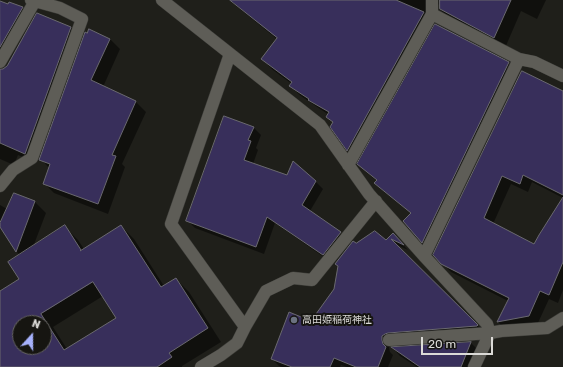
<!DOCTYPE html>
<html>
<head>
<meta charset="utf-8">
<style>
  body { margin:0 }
  #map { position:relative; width:563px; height:367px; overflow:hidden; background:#1f1f1a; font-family:Rubik,sans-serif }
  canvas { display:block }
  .north { position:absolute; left:12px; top:315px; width:40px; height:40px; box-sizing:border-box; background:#161511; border:1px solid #656460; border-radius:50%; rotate:21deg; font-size:11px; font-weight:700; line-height:16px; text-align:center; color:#dbdad7 }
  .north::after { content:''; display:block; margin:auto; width:14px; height:18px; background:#a6b1fc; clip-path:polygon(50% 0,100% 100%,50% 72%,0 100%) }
  .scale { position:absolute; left:421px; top:337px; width:72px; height:18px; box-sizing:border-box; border:2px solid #dbdad7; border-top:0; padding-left:5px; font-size:12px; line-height:14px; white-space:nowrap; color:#dbdad7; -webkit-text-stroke:3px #161511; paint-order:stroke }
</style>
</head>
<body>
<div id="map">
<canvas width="563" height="367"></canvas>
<div class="north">N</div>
<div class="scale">20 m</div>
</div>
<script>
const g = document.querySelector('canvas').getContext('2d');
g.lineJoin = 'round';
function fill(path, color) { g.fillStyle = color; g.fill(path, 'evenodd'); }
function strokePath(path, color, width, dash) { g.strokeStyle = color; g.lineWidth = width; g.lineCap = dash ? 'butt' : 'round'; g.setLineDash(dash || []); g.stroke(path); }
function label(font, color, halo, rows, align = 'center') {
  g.font = font + ' Rubik,"Noto Sans JP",sans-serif'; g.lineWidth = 4; g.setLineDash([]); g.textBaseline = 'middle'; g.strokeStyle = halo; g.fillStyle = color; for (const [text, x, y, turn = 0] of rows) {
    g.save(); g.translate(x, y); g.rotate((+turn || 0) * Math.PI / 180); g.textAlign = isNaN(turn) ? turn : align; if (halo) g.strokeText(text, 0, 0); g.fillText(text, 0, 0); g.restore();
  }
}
fill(new Path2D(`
  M 229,0 L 546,0 L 537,19 L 521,11 L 505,48 L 451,20 L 440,9 L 440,4 L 439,4 L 436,7 L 434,25 L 508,63 L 516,71 L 430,249 L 405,221 L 412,214 L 383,191 L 375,183 L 377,181 L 366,172 L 358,164 L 360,161 L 348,150 L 332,127 L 334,123 L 328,117 L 329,115 L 301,96 L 290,86 L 292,84 L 273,70 L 262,59 L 277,39 Z
  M 0,2 L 9,5 L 22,8 L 31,16 L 2,67 L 1,70 L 71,28 L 79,36 L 34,162 L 18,155 L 14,165 L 0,159 Z
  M 110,39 L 120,49 L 103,87 L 136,102 L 146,112 L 122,164 L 125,167 L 108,214 L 54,193 L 44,183 L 49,168 L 41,159 Z
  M 563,92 L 563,198 L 532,182 L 528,192 L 511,184 L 493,224 L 535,245 L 563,199 L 563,290 L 558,303 L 549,299 L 537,325 L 506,330 L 498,322 L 508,301 L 451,272 L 434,254 Z
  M 253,127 L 261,135 L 256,148 L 258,150 L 253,164 L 288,177 L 315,181 L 323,189 L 310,211 L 340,233 L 348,241 L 331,262 L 275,223 L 264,254 L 195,228 L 187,220 Z
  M 14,194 L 35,202 L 46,213 L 33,247 L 65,227 L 78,240 L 84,249 L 121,226 L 134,239 L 164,286 L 176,279 L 189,292 L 221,342 L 182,366 L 182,367 L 0,367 L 0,292 L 21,279 L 20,255 L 17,252 L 0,225 L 0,205 L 7,209 ZM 103,296 L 117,318 L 67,349 L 53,327 ZM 20,323 L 44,323 L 44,347 L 20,347 Z
  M 393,234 L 408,250 L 395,244 L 485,333 L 390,344 L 389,348 L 390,352 L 393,355 L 388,367 L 347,367 L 341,365 L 340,367 L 282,367 L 279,366 L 272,359 L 311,322 L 335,290 L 355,244 L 386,242 Z
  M 471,343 L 479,351 L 473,367 L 417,367 L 400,356 L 393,348 Z`), '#0007');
const building = new Path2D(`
  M 230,0 L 396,0 L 424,12 L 347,151 L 330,127 L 333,122 L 326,117 L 329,112 L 308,100 L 309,99 L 289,86 L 292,82 L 261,59 L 277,38 Z
  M 440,0 L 511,0 L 494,38 L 440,9 Z
  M 0,1 L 8,4 L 9,2 L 23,7 L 0,47 Z
  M 37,13 L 71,27 L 25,154 L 0,143 L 0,69 L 3,69 L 7,66 Z
  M 435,24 L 509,62 L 422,243 L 403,221 L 411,213 L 374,183 L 377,180 L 357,164 Z
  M 89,29 L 110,39 L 91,80 L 136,101 L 112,155 L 116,156 L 98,204 L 43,184 L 50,164 L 39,160 L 85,32 L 87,33 Z
  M 522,71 L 563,91 L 563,195 L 523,175 L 520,184 L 502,176 L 484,218 L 534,244 L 539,235 L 563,197 L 563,262 L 549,295 L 540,291 L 529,316 L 497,322 L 509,298 L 441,264 L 433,255 Z
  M 224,116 L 254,127 L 248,140 L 251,141 L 244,160 L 287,175 L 293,161 L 316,181 L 302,205 L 341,232 L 323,255 L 267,217 L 256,247 L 186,221 Z
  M 14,193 L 35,201 L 16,252 L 0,227 L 0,223 Z
  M 65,225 L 81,250 L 80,251 L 121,225 L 161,287 L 176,278 L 208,328 L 169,353 L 172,357 L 157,367 L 0,367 L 0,291 L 19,279 L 8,262 ZM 93,282 L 116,318 L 64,350 L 41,314 ZM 20,323 L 44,323 L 44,347 L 20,347 Z
  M 375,231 L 386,240 L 393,233 L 404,245 L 391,239 L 475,322 L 478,325 L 477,326 L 388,333 L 385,334 L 382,336 L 382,340 L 383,344 L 386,347 L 378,367 L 356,367 L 334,358 L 330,367 L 292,367 L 271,359 L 289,312 L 311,321 L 334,289 L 338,266 L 335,264 L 353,241 L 356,243 Z
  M 471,342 L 461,367 L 420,367 L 391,347 Z`);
fill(building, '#382f5b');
strokePath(building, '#6a696f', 1);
const minor = new Path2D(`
  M 162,0 L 320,125 L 369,194 L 424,256 L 487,324 L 490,333 L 474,367
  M 432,14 L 519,59 L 534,62 L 563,76
  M 0,62 L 35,1
  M 348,165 L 432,14 L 432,0
  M 0,186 L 13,170 L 32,158 L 82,19 L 60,8 L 31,0
  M 424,256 L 519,59
  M 245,327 L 266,291 L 293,278 L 312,280 L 376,201
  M 389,340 L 490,333 L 501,331 L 547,328 L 563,318
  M 201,367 L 221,355 L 237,343 L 245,327 L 171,224 L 230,54`);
strokePath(minor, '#3b3b37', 13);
strokePath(minor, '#5e5d57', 12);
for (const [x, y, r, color] of [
  [294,320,4,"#6b7280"]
]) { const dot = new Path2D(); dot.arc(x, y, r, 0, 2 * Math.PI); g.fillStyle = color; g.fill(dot); strokePath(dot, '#161511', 1.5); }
label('10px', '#dbdad7', '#161511', [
  ["高田姫稲荷神社",302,320]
], 'left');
</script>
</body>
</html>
